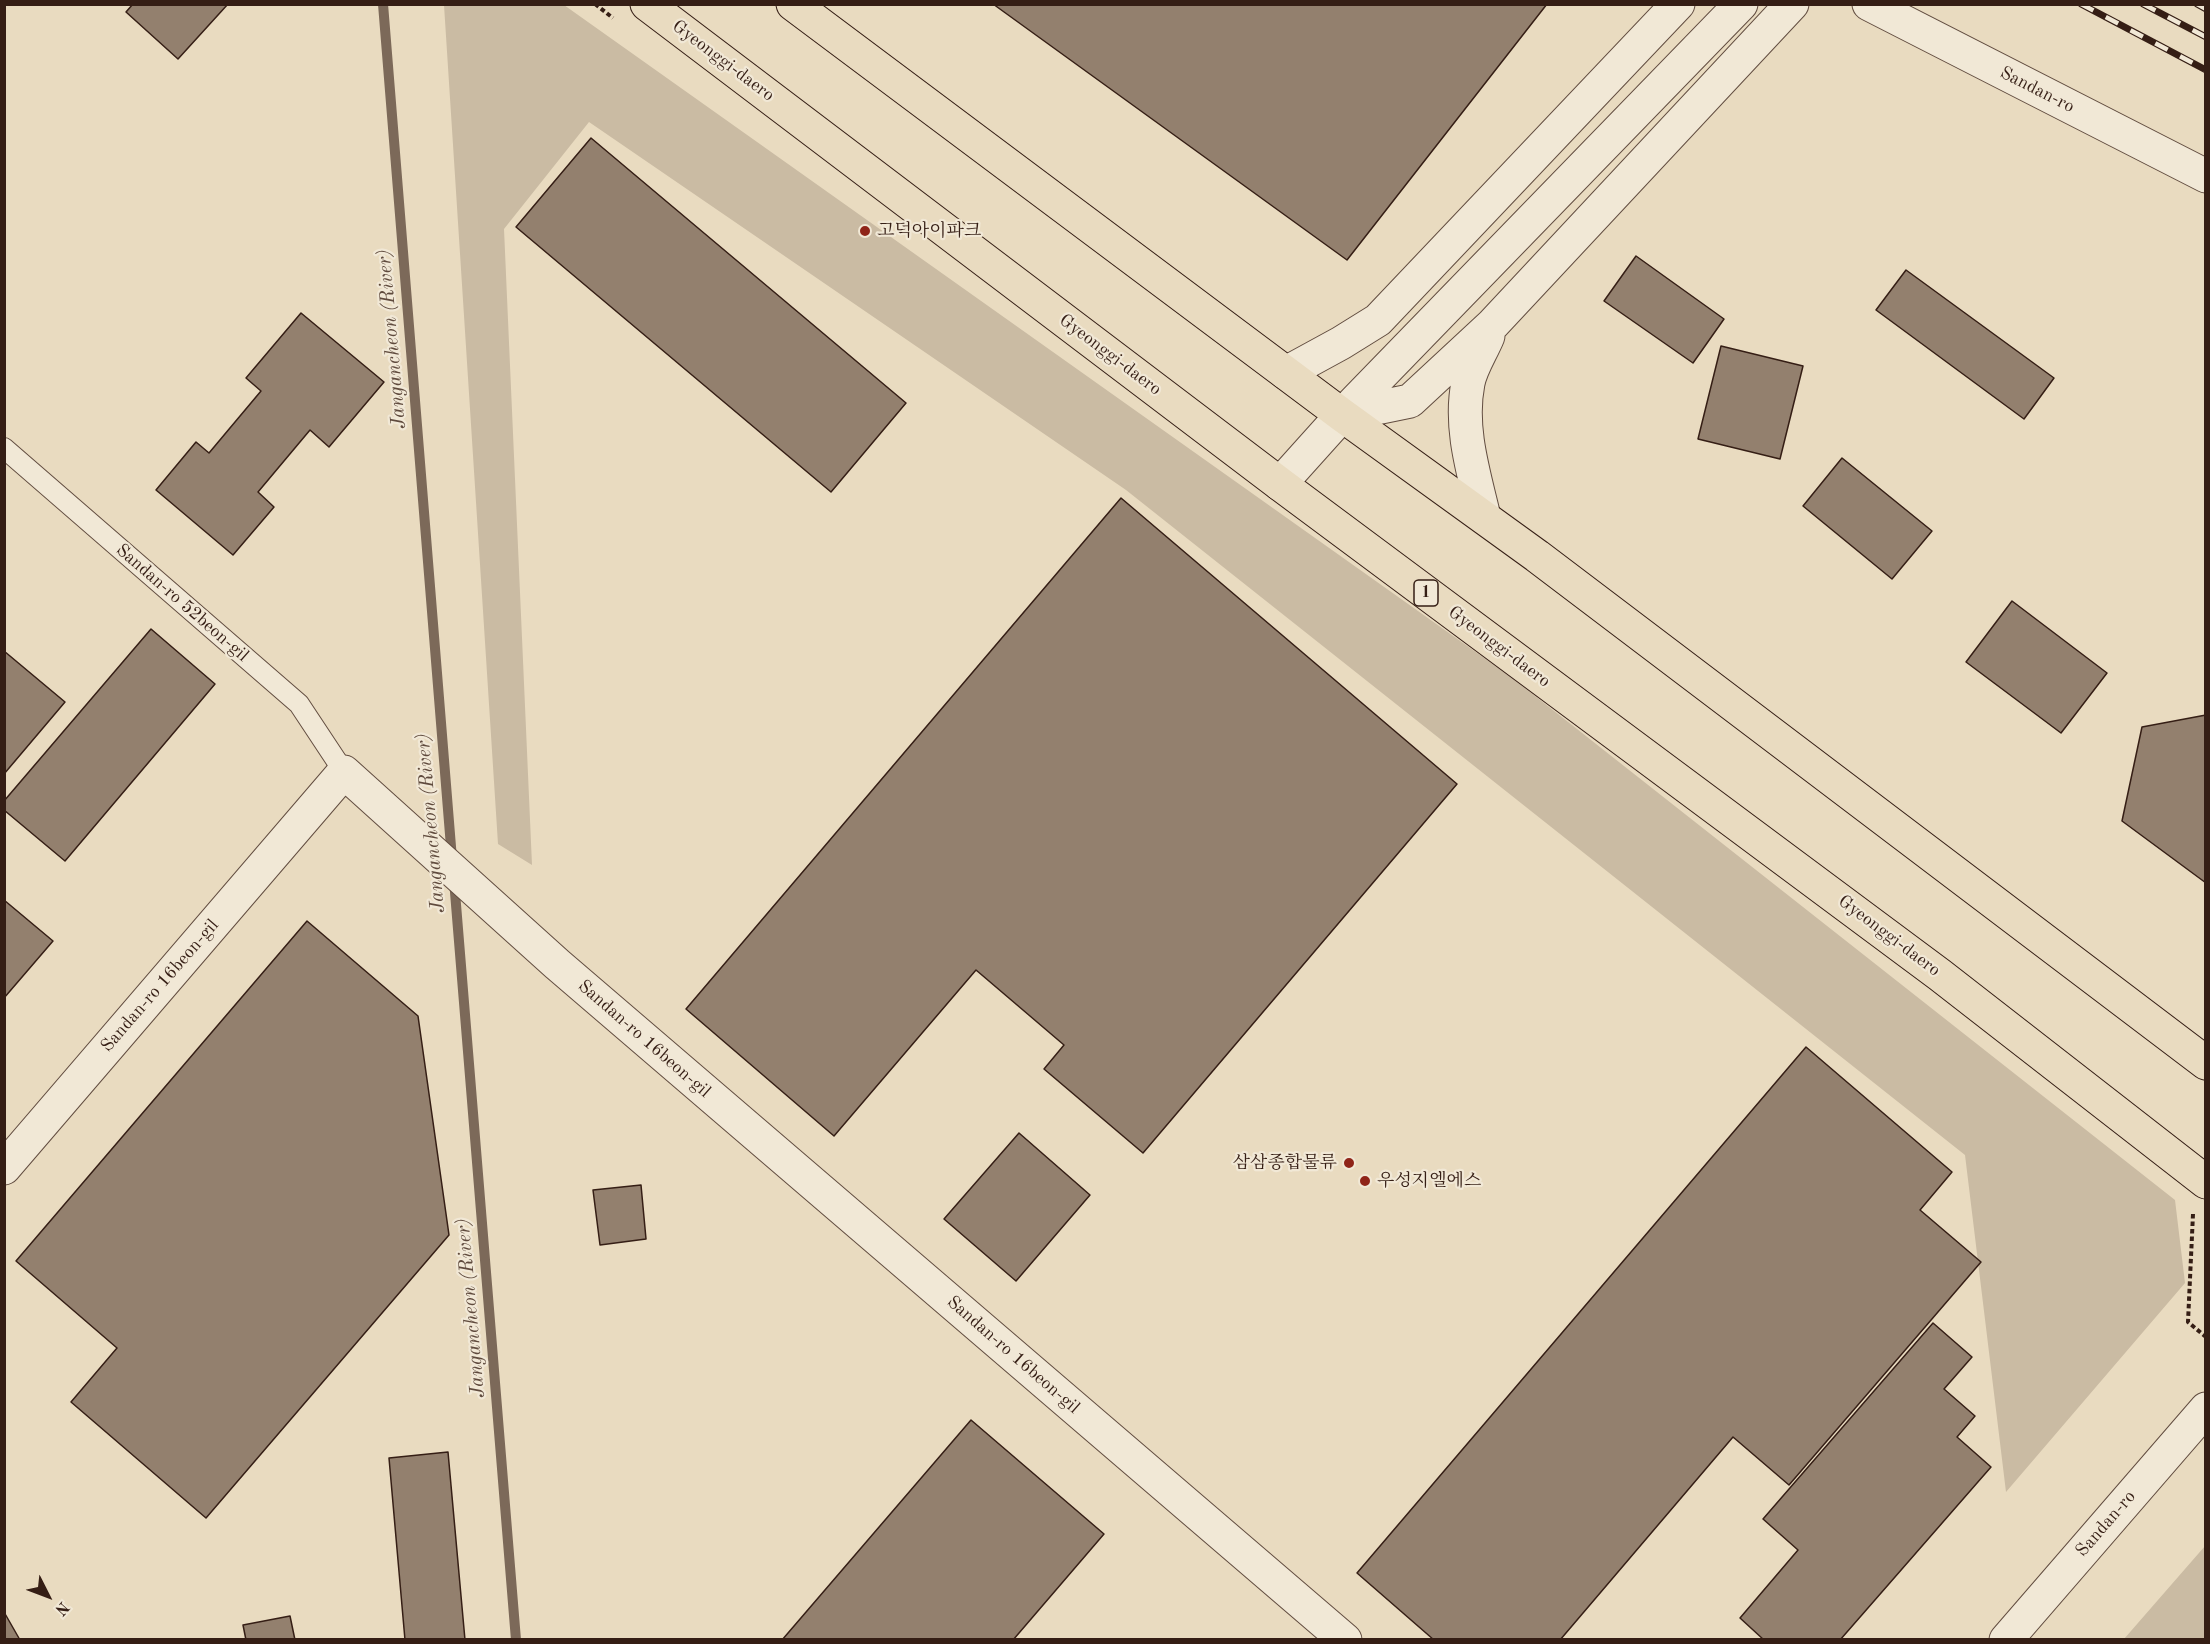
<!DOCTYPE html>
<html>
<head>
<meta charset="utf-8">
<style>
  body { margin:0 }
  #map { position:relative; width:2210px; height:1644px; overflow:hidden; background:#e9dbc0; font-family:"Old Standard TT",serif }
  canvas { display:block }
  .frame { position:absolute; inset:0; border:6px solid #351e15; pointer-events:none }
  .north { position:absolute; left:18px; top:1566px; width:60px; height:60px; -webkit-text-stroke:4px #f1e8d6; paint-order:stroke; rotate:132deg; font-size:16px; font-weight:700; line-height:24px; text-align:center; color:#351e15 }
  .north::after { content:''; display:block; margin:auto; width:21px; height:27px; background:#351e15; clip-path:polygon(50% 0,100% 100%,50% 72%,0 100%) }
</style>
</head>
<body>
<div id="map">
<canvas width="2210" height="1644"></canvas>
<div class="frame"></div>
<div class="north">N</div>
</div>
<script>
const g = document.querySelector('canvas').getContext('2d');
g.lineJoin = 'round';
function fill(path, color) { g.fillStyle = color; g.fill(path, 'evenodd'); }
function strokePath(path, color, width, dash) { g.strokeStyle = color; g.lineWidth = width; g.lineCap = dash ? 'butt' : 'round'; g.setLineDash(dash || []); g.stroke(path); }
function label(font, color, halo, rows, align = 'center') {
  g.font = font + ' "Old Standard TT","Noto Serif KR",serif'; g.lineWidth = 4.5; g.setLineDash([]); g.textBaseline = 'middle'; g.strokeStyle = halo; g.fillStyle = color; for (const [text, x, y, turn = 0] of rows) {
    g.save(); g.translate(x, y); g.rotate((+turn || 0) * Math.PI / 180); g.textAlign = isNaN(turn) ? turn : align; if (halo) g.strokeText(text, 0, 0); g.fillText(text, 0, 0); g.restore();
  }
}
fill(new Path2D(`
  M 444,5 L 564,5 L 1511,677 L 2175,1200 L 2185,1283 L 2006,1492 L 1965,1155 L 1126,490 L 589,122 L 504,229 L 532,865 L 498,844 Z
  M 2205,1546 L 2205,1639 L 2124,1639 Z`), '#cabba3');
strokePath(new Path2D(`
  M 383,4 L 452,859
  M 454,880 L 516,1640`), '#7c6959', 10);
const building = new Path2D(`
  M 133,4 L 228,4 L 178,59 L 126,12 Z
  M 993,4 L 1547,4 L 1347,260 Z
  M 591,138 L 906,403 L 831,492 L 516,227 Z
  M 1636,256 L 1724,319 L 1693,363 L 1604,301 Z
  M 1906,270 L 2054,378 L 2024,419 L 1876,310 Z
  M 301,313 L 384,382 L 329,447 L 310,430 L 258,492 L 274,507 L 233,555 L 156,490 L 196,442 L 209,453 L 261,391 L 246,378 Z
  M 1721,346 L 1803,366 L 1780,459 L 1698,439 Z
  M 1842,458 L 1932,531 L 1892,579 L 1803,506 Z
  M 1121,498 L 1457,784 L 1143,1153 L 1044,1069 L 1064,1045 L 976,970 L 834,1136 L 686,1009 Z
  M 2012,601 L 2107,673 L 2061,733 L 1966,662 Z
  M 151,629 L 215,684 L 65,861 L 4,810 L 4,801 Z
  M 4,651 L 65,702 L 4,774 Z
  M 2206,715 L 2206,883 L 2122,821 L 2142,727 Z
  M 4,900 L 53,941 L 4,998 Z
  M 307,921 L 418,1016 L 449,1235 L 206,1518 L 71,1402 L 117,1348 L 16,1261 Z
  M 1806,1047 L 1952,1172 L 1920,1210 L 1981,1262 L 1789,1485 L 1733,1437 L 1560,1640 L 1434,1640 L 1357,1573 Z
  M 1019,1133 L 1090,1195 L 1016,1281 L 944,1219 Z
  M 641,1185 L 646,1239 L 600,1245 L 593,1190 Z
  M 1933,1323 L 1972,1357 L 1944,1389 L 1975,1416 L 1957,1437 L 1991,1467 L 1840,1640 L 1764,1640 L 1740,1618 L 1798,1550 L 1763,1519 Z
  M 971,1420 L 1104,1534 L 1013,1640 L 782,1640 Z
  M 448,1452 L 465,1640 L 405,1640 L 389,1458 Z
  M 4,1612 L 20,1640 L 4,1640 Z
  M 290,1616 L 295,1640 L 246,1640 L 243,1625 Z`);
fill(building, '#93806e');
strokePath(building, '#351e15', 1.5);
const service = new Path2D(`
  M 4,448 L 299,704 L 344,772`);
const minor = new Path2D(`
  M 4,1168 L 344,772 L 557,964 L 1345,1640`);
const tertiary = new Path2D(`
  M 1869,4 L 2206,176
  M 1286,373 L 1341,343 L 1378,320 L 1678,4
  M 1342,415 L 1410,401 L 1493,324 L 1792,4
  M 1280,484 L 1342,415 L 1741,4
  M 1484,517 C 1474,474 1459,428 1468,383 C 1471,367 1482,351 1488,336
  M 2006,1640 L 2206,1409`);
const primary = new Path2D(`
  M 647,4 L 1280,484 L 1940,975 L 2206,1182
  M 793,4 L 1342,415 L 1537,556 L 2206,1063`);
strokePath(service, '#624d40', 22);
strokePath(minor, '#624d40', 35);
strokePath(tertiary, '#624d40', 35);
strokePath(primary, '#351e15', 35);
strokePath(new Path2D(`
  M 595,4 L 613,18
  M 2193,1214 L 2188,1322 L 2206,1337`), '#351e15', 4, [4.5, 3]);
strokePath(service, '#f1e8d6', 20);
strokePath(minor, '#f1e8d6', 33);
strokePath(tertiary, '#f1e8d6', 33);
strokePath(primary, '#e9dbc0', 33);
const rail = new Path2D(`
  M 2081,4 L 2206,70
  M 2143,4 L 2206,37
  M 2197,4 L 2206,9`);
strokePath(rail, '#351e15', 7);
strokePath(rail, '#f1e8d6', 4.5, [14]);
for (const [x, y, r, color] of [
  [865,231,6,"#8f2418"],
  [1349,1163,6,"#8f2418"],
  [1365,1181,6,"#8f2418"]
]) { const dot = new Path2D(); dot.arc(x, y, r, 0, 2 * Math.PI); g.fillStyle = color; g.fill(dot); strokePath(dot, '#f1e8d6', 2); }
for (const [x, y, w] of [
  [1426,593,24]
]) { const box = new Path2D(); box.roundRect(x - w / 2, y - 13, w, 26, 4.5); g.fillStyle = '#f1e8d6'; g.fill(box); strokePath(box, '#351e15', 1.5); }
label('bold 16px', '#351e15', null, [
  ["1",1426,593]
]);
label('18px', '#351e15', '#f1e8d6', [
  ["Gyeonggi-daero",723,61,37],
  ["Sandan-ro",2037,90,27],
  ["Gyeonggi-daero",1110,355,37],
  ["Sandan-ro 52beon-gil",182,603,41],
  ["Gyeonggi-daero",1499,647,37],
  ["Gyeonggi-daero",1889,936,37],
  ["Sandan-ro 16beon-gil",160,986,-49],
  ["Sandan-ro 16beon-gil",644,1039,41],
  ["Sandan-ro 16beon-gil",1013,1355,41],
  ["Sandan-ro",2106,1524,-49]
]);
label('18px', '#351e15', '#f1e8d6', [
  ["고덕아이파크",877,231],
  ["삼삼종합물류",1337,1163,"right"],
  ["우성지엘에스",1377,1181]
], 'left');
label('italic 20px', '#5f4a3d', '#f1e8d6', [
  ["Jangancheon (River)",392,339,-95],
  ["Jangancheon (River)",431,823,-95],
  ["Jangancheon (River)",471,1308,-95]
]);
</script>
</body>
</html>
